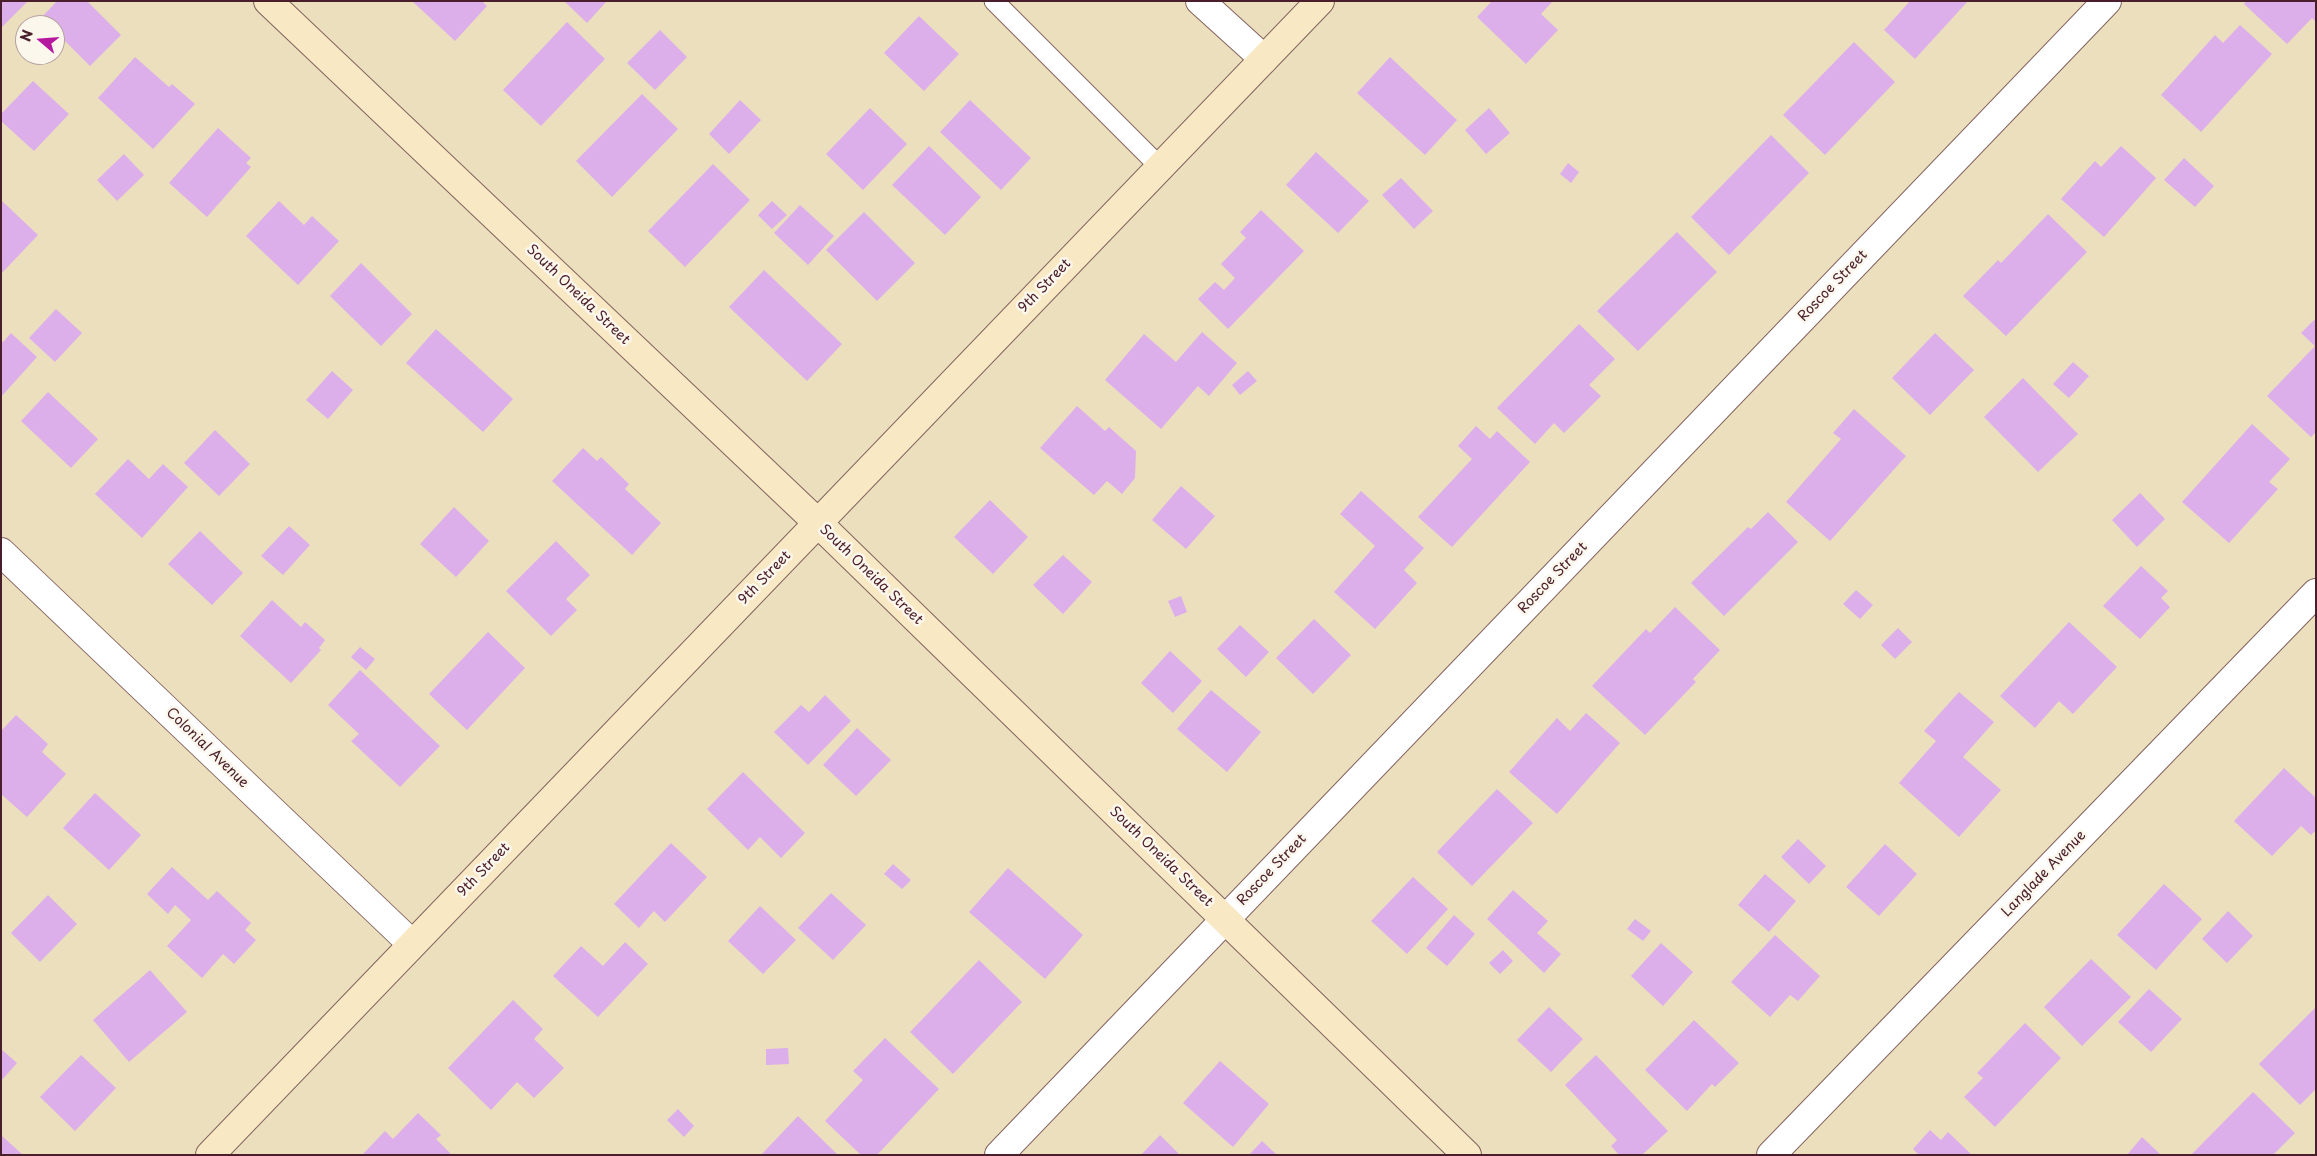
<!DOCTYPE html>
<html>
<head>
<meta charset="utf-8">
<style>
  body { margin:0 }
  #map { position:relative; width:2317px; height:1156px; overflow:hidden; background:#ecdfbe; font-family:"Playpen Sans",sans-serif }
  canvas { display:block }
  .frame { position:absolute; inset:0; border:2px solid #4a1f2b; pointer-events:none }
  .north { position:absolute; left:15px; top:15px; width:50px; height:50px; box-sizing:border-box; background:#fbf7ec; border:1px solid #b4a19f; border-radius:50%; rotate:288deg; font-size:14px; font-weight:700; line-height:20px; text-align:center; color:#4a1f2b }
  .north::after { content:''; display:block; margin:auto; width:18px; height:22px; background:#b5179e; clip-path:polygon(50% 0,100% 100%,50% 72%,0 100%) }
</style>
</head>
<body>
<div id="map">
<canvas width="2317" height="1156"></canvas>
<div class="frame"></div>
<div class="north">N</div>
</div>
<script>
const g = document.querySelector('canvas').getContext('2d');
g.lineJoin = 'round';
function fill(path, color) { g.fillStyle = color; g.fill(path, 'evenodd'); }
function strokePath(path, color, width, dash) { g.strokeStyle = color; g.lineWidth = width; g.lineCap = dash ? 'butt' : 'round'; g.setLineDash(dash || []); g.stroke(path); }
function label(font, color, halo, rows, align = 'center') {
  g.font = font + ' "Playpen Sans",sans-serif'; g.lineWidth = 5; g.setLineDash([]); g.textBaseline = 'middle'; g.strokeStyle = halo; g.fillStyle = color; for (const [text, x, y, turn = 0] of rows) {
    g.save(); g.translate(x, y); g.rotate((+turn || 0) * Math.PI / 180); g.textAlign = isNaN(turn) ? turn : align; if (halo) g.strokeText(text, 0, 0); g.fillText(text, 0, 0); g.restore();
  }
}
fill(new Path2D(`
  M 1,1 L 28,1 L 1,28 Z
  M 57,1 L 87,1 L 121,35 L 90,66 L 55,31 L 55,25 L 49,25 L 41,18 Z
  M 412,1 L 482,1 L 487,6 L 455,41 Z
  M 564,1 L 607,1 L 587,23 Z
  M 1492,1 L 1553,1 L 1541,14 L 1558,30 L 1526,64 L 1477,17 Z
  M 1910,1 L 1968,1 L 1915,59 L 1884,30 Z
  M 2246,1 L 2316,1 L 2316,22 L 2312,18 L 2287,44 L 2244,4 Z
  M 919,16 L 959,54 L 924,91 L 884,53 Z
  M 567,22 L 605,59 L 541,126 L 503,90 Z
  M 2240,25 L 2272,54 L 2201,132 L 2161,95 L 2215,35 L 2223,43 Z
  M 660,30 L 687,57 L 655,90 L 627,63 Z
  M 1854,42 L 1895,82 L 1825,155 L 1783,115 Z
  M 135,57 L 169,87 L 172,84 L 195,104 L 153,149 L 98,98 Z
  M 1390,57 L 1457,120 L 1425,155 L 1357,93 Z
  M 33,81 L 69,114 L 34,151 L 1,121 L 1,114 Z
  M 642,94 L 678,129 L 612,197 L 576,161 Z
  M 740,100 L 761,120 L 729,154 L 709,134 Z
  M 970,100 L 1031,158 L 1001,190 L 940,132 Z
  M 870,108 L 907,144 L 863,190 L 826,154 Z
  M 1489,108 L 1510,133 L 1486,154 L 1465,130 Z
  M 218,128 L 251,158 L 246,163 L 251,167 L 207,217 L 169,183 Z
  M 1771,135 L 1809,173 L 1729,255 L 1691,217 Z
  M 929,146 L 981,197 L 945,235 L 892,185 Z
  M 2121,146 L 2156,178 L 2104,237 L 2061,199 L 2095,161 L 2101,167 Z
  M 1316,152 L 1369,201 L 1338,233 L 1286,185 Z
  M 124,154 L 144,175 L 117,201 L 97,180 Z
  M 2184,158 L 2214,186 L 2195,207 L 2164,180 Z
  M 1568,163 L 1579,172 L 1571,183 L 1560,174 Z
  M 713,164 L 750,200 L 685,267 L 648,231 Z
  M 1401,178 L 1433,211 L 1414,229 L 1382,195 Z
  M 1,200 L 38,235 L 1,274 Z
  M 279,201 L 304,225 L 312,216 L 339,241 L 298,285 L 246,236 Z
  M 772,201 L 787,215 L 772,229 L 758,215 Z
  M 800,205 L 834,236 L 808,265 L 774,233 Z
  M 1261,210 L 1304,251 L 1228,329 L 1198,299 L 1215,282 L 1224,290 L 1235,278 L 1221,264 L 1246,238 L 1240,232 Z
  M 864,212 L 915,263 L 877,301 L 826,250 Z
  M 2048,214 L 2087,252 L 2006,336 L 1963,296 L 1998,260 L 2001,263 Z
  M 1677,232 L 1717,272 L 1638,351 L 1597,311 Z
  M 361,263 L 412,314 L 381,346 L 330,296 Z
  M 764,270 L 842,344 L 807,381 L 729,307 Z
  M 56,309 L 82,333 L 55,362 L 29,338 Z
  M 2316,318 L 2316,432 L 2311,437 L 2267,396 L 2315,346 L 2301,333 Z
  M 1579,324 L 1615,359 L 1589,385 L 1601,396 L 1564,433 L 1554,423 L 1535,444 L 1497,408 Z
  M 436,329 L 513,399 L 483,432 L 406,363 Z
  M 1202,332 L 1237,363 L 1209,396 L 1198,386 L 1161,429 L 1105,380 L 1144,334 L 1176,362 Z
  M 11,333 L 37,357 L 1,397 L 1,341 L 3,342 Z
  M 1935,333 L 1974,370 L 1930,415 L 1892,378 Z
  M 2073,362 L 2089,376 L 2069,398 L 2053,384 Z
  M 332,371 L 353,390 L 328,419 L 306,400 Z
  M 1248,371 L 1257,381 L 1240,395 L 1232,385 Z
  M 2023,378 L 2078,434 L 2038,472 L 1984,417 Z
  M 48,392 L 98,439 L 71,468 L 21,421 Z
  M 1077,406 L 1105,431 L 1109,427 L 1136,451 L 1135,478 L 1122,494 L 1107,481 L 1094,495 L 1040,448 Z
  M 1854,409 L 1906,456 L 1830,541 L 1786,502 L 1841,439 L 1833,433 Z
  M 2252,424 L 2290,459 L 2269,482 L 2278,489 L 2229,543 L 2182,502 Z
  M 1476,426 L 1490,439 L 1497,431 L 1530,462 L 1452,547 L 1418,517 L 1472,459 L 1458,446 Z
  M 215,430 L 250,464 L 219,496 L 184,463 Z
  M 583,448 L 597,461 L 601,457 L 629,484 L 625,489 L 661,523 L 632,555 L 552,481 Z
  M 128,459 L 149,479 L 163,464 L 188,487 L 142,538 L 95,494 Z
  M 1181,486 L 1215,516 L 1186,549 L 1152,520 Z
  M 1361,491 L 1424,548 L 1404,570 L 1417,583 L 1375,629 L 1334,592 L 1375,546 L 1340,514 Z
  M 2140,493 L 2165,519 L 2137,547 L 2112,520 Z
  M 990,500 L 1028,537 L 993,574 L 954,537 Z
  M 454,507 L 489,541 L 456,577 L 420,544 Z
  M 1768,512 L 1798,542 L 1724,616 L 1691,583 L 1748,527 L 1751,529 Z
  M 289,526 L 310,545 L 283,575 L 261,556 Z
  M 200,531 L 243,573 L 212,605 L 168,564 Z
  M 556,541 L 590,575 L 566,599 L 577,610 L 551,636 L 506,591 Z
  M 1063,555 L 1092,582 L 1063,614 L 1033,585 Z
  M 2141,566 L 2168,591 L 2161,598 L 2170,607 L 2140,639 L 2103,606 Z
  M 1856,590 L 1873,605 L 1860,619 L 1843,604 Z
  M 1181,596 L 1187,612 L 1175,617 L 1168,601 Z
  M 272,600 L 301,627 L 305,622 L 325,640 L 319,648 L 321,650 L 291,683 L 240,636 Z
  M 1675,607 L 1720,650 L 1693,679 L 1696,682 L 1645,735 L 1592,686 L 1646,629 L 1650,633 Z
  M 1314,619 L 1351,655 L 1313,694 L 1276,658 Z
  M 2069,622 L 2117,667 L 2073,714 L 2059,701 L 2035,728 L 2000,696 Z
  M 1240,625 L 1269,652 L 1246,677 L 1217,649 Z
  M 1898,628 L 1912,642 L 1895,659 L 1881,645 Z
  M 488,632 L 525,668 L 467,730 L 429,694 Z
  M 360,647 L 375,659 L 366,670 L 351,657 Z
  M 1170,651 L 1202,681 L 1173,713 L 1141,683 Z
  M 360,670 L 440,746 L 400,787 L 351,741 L 359,734 L 328,705 Z
  M 1211,690 L 1261,732 L 1227,772 L 1177,729 Z
  M 1959,692 L 1994,722 L 1963,757 L 2001,790 L 1959,837 L 1899,783 L 1936,741 L 1924,731 Z
  M 825,695 L 851,721 L 808,765 L 774,732 L 801,705 L 809,712 Z
  M 1586,713 L 1620,743 L 1557,814 L 1509,772 L 1557,718 L 1570,731 Z
  M 16,715 L 48,744 L 42,752 L 66,774 L 27,817 L 1,794 L 1,731 Z
  M 857,728 L 891,760 L 856,796 L 823,765 Z
  M 2284,768 L 2316,798 L 2316,830 L 2311,835 L 2301,826 L 2272,856 L 2234,821 Z
  M 743,772 L 805,833 L 781,858 L 760,837 L 748,850 L 707,809 Z
  M 1497,789 L 1533,823 L 1472,886 L 1437,852 Z
  M 95,793 L 141,835 L 109,870 L 63,828 Z
  M 1798,839 L 1826,866 L 1809,884 L 1781,857 Z
  M 671,843 L 707,877 L 665,922 L 654,911 L 639,928 L 614,904 Z
  M 1885,844 L 1917,874 L 1879,916 L 1846,887 Z
  M 893,864 L 911,880 L 902,889 L 884,874 Z
  M 172,867 L 208,900 L 217,891 L 251,923 L 245,930 L 256,940 L 234,964 L 223,954 L 202,978 L 167,946 L 191,920 L 175,905 L 168,914 L 147,894 Z
  M 1008,868 L 1083,935 L 1045,979 L 969,912 Z
  M 1765,874 L 1796,901 L 1769,932 L 1738,905 Z
  M 1413,877 L 1448,909 L 1407,954 L 1371,921 Z
  M 2164,884 L 2202,919 L 2156,970 L 2117,935 Z
  M 1513,890 L 1548,921 L 1537,933 L 1561,954 L 1544,973 L 1487,919 Z
  M 831,893 L 866,925 L 833,960 L 798,928 Z
  M 48,895 L 77,924 L 40,962 L 11,933 Z
  M 760,906 L 796,940 L 763,974 L 728,941 Z
  M 2228,911 L 2253,936 L 2227,963 L 2202,939 Z
  M 1454,915 L 1475,934 L 1447,966 L 1426,948 Z
  M 1635,919 L 1651,931 L 1643,941 L 1627,929 Z
  M 1775,935 L 1820,976 L 1798,1001 L 1790,995 L 1770,1017 L 1731,982 Z
  M 625,942 L 648,964 L 598,1017 L 553,976 L 581,946 L 603,966 Z
  M 1661,943 L 1693,972 L 1663,1006 L 1631,976 Z
  M 1503,950 L 1513,961 L 1500,974 L 1489,963 Z
  M 2091,959 L 2131,997 L 2082,1046 L 2044,1007 Z
  M 979,960 L 1022,1002 L 953,1074 L 910,1032 Z
  M 150,970 L 187,1012 L 129,1062 L 93,1020 Z
  M 2149,989 L 2182,1019 L 2151,1052 L 2118,1022 Z
  M 513,1000 L 543,1029 L 534,1039 L 564,1068 L 534,1098 L 517,1082 L 491,1110 L 448,1068 Z
  M 1549,1007 L 1583,1039 L 1551,1072 L 1517,1040 Z
  M 2316,1007 L 2316,1089 L 2300,1105 L 2259,1064 Z
  M 1694,1020 L 1739,1063 L 1715,1087 L 1712,1084 L 1687,1111 L 1645,1070 Z
  M 2025,1023 L 2061,1058 L 1995,1127 L 1964,1097 L 1983,1078 L 1977,1073 Z
  M 885,1038 L 939,1089 L 877,1155 L 861,1155 L 825,1121 L 863,1080 L 853,1071 Z
  M 788,1048 L 789,1064 L 766,1065 L 766,1049 Z
  M 1,1049 L 17,1063 L 1,1081 Z
  M 81,1055 L 116,1088 L 75,1131 L 40,1097 Z
  M 1596,1055 L 1668,1131 L 1642,1155 L 1619,1155 L 1611,1146 L 1617,1140 L 1565,1085 Z
  M 1220,1061 L 1269,1104 L 1233,1147 L 1183,1103 Z
  M 2253,1092 L 2295,1133 L 2273,1155 L 2191,1155 Z
  M 678,1109 L 694,1126 L 684,1137 L 667,1120 Z
  M 418,1113 L 441,1135 L 436,1139 L 452,1155 L 362,1155 L 385,1131 L 393,1139 Z
  M 798,1116 L 838,1155 L 761,1155 Z
  M 1930,1130 L 1941,1140 L 1948,1132 L 1972,1155 L 1919,1155 L 1913,1149 Z
  M 1,1135 L 23,1155 L 1,1155 Z
  M 1160,1135 L 1180,1155 L 1141,1155 Z
  M 2142,1137 L 2161,1155 L 2127,1155 Z
  M 1262,1141 L 1277,1155 L 1249,1155 Z`), '#dcafeb');
const lane = new Path2D(`
  M 994,1 L 1160,167`);
const street = new Path2D(`
  M 1200,1 L 1264,59
  M 1,552 L 412,944
  M 999,1155 L 2107,1
  M 1771,1155 L 2316,593`);
const secondary = new Path2D(`
  M 268,1 L 818,523 L 1467,1155
  M 210,1155 L 1320,1`);
strokePath(lane, '#83625e', 21);
strokePath(street, '#83625e', 30);
strokePath(secondary, '#83625e', 30);
strokePath(lane, '#fff', 19);
strokePath(street, '#fff', 28);
strokePath(secondary, '#f8e8c3', 28);
label('14px', '#4a1f2b', '#fbf7ec', [
  ["9th Street",1045,286,-46],
  ["Roscoe Street",1833,286,-46],
  ["South Oneida Street",578,295,44],
  ["South Oneida Street",871,575,44],
  ["9th Street",765,578,-46],
  ["Roscoe Street",1553,578,-46],
  ["Colonial Avenue",207,748,44],
  ["South Oneida Street",1161,857,44],
  ["9th Street",484,870,-46],
  ["Roscoe Street",1272,870,-46],
  ["Langlade Avenue",2044,874,-46]
]);
</script>
</body>
</html>
